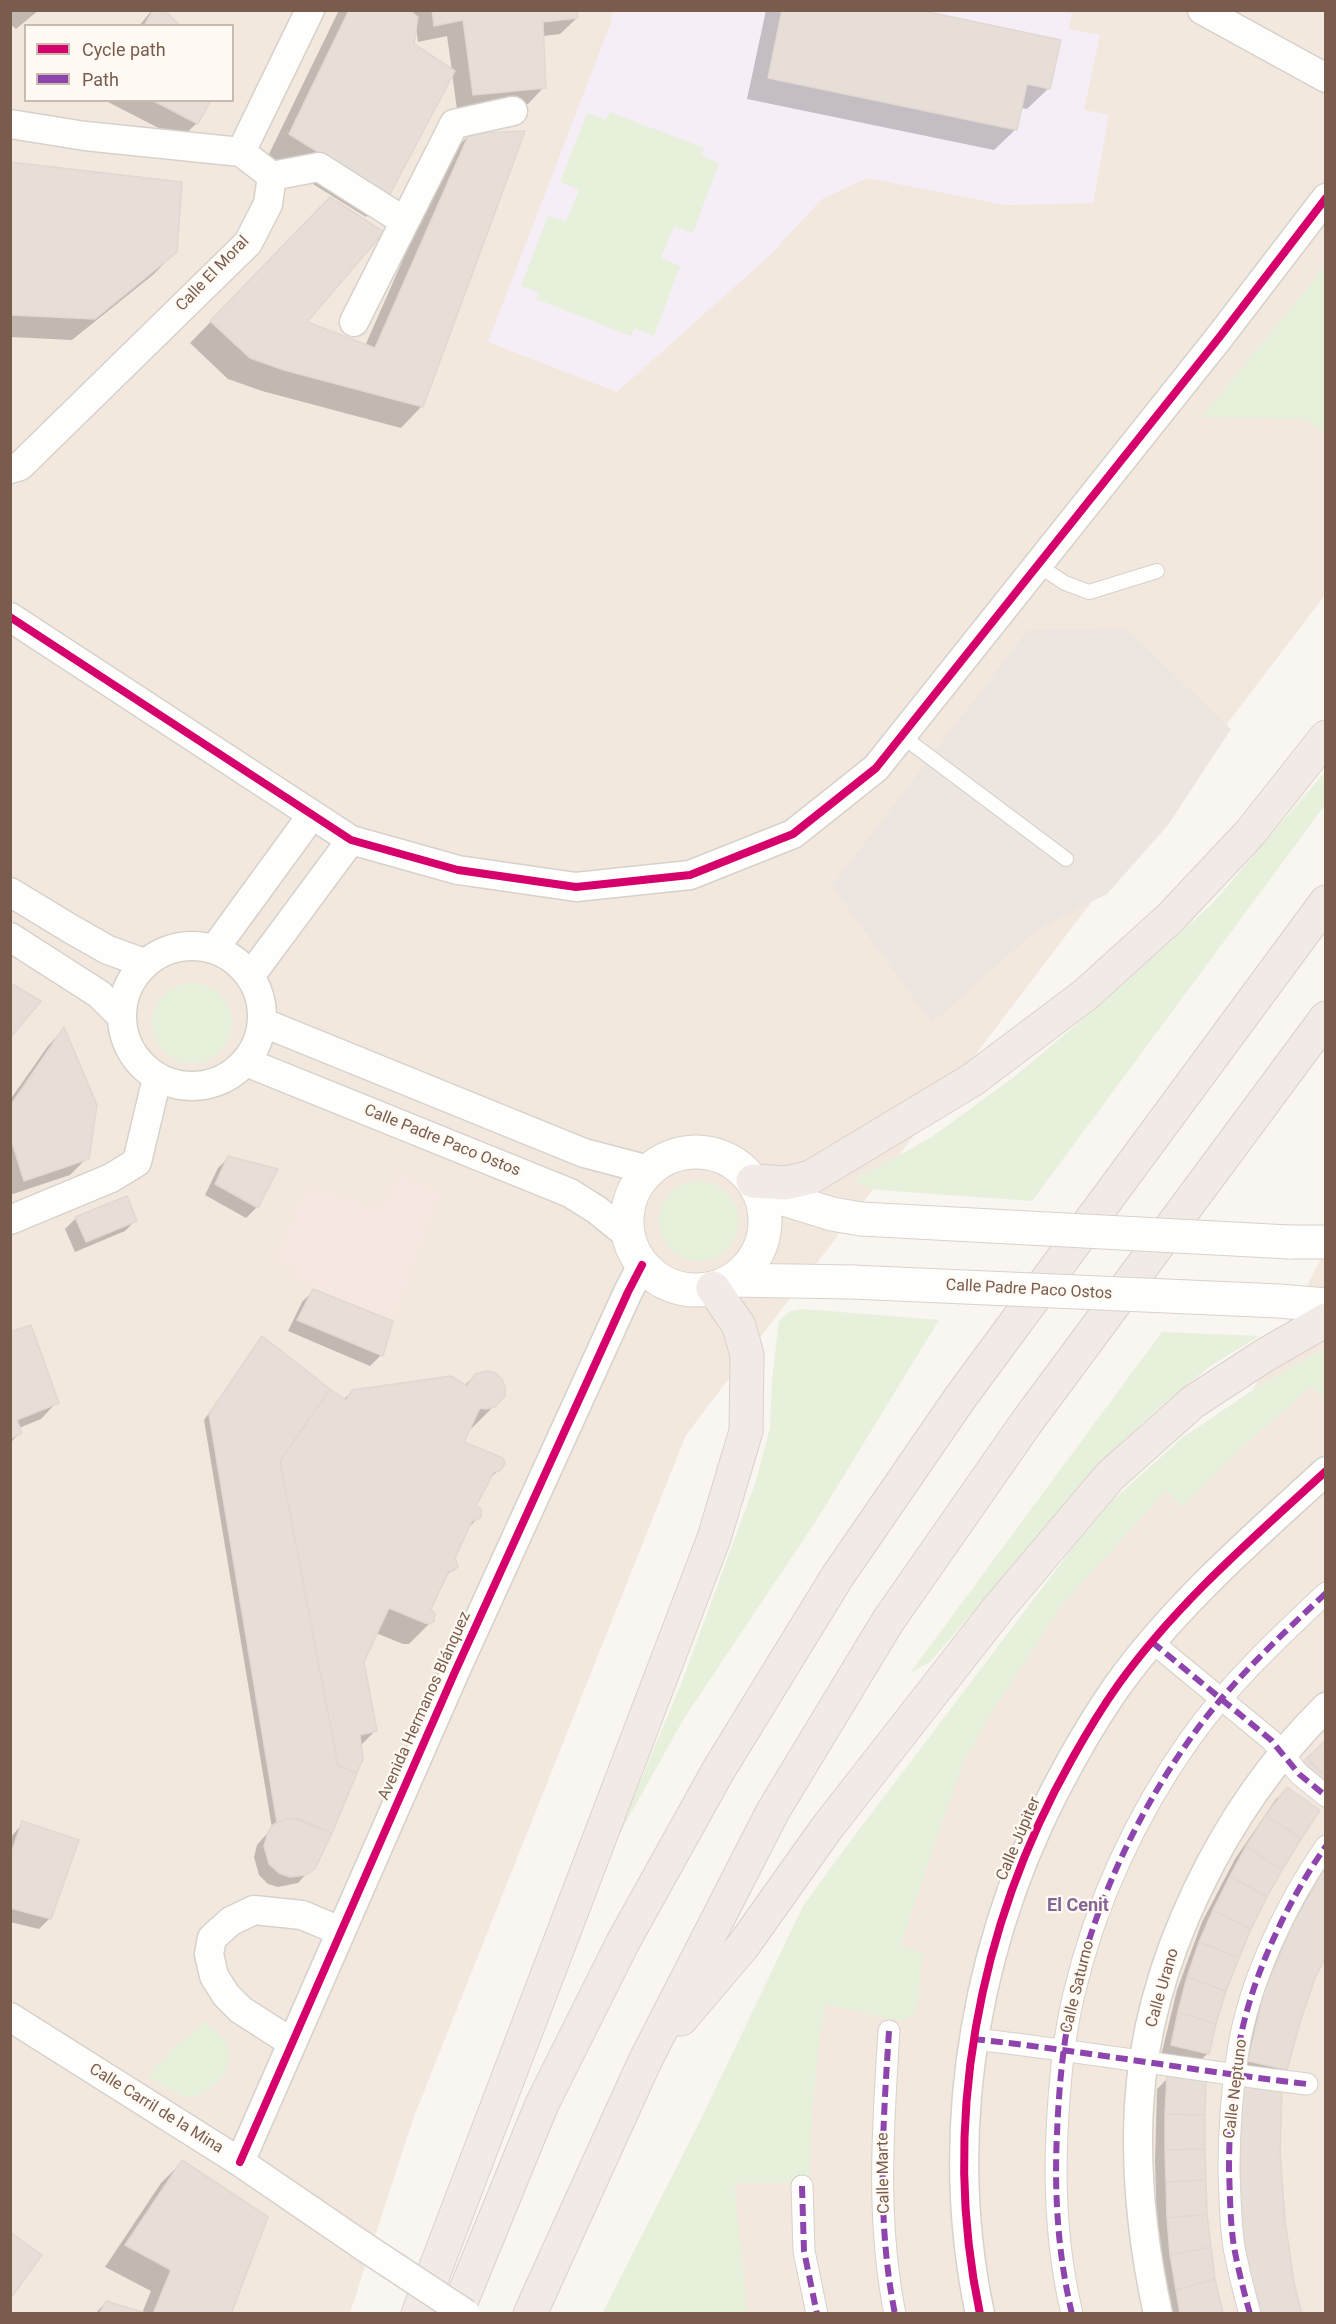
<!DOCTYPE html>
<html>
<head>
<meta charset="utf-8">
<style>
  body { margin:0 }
  #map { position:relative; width:1336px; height:2324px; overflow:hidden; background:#f9f5f0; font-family:Roboto,sans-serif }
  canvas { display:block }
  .frame { position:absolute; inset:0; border:12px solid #7a5c4d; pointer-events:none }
  .legend { position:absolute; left:24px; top:24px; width:210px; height:78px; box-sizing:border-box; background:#fffaf3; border:2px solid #cabbb1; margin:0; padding:8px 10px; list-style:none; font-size:18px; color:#7a5c4d }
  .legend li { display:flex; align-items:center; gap:12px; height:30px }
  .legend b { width:30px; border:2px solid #cabbb1 }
</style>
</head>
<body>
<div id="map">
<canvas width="1336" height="2324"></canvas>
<div class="frame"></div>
<ul class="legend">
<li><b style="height:8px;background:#d6006c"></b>Cycle path</li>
<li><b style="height:8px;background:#8e44ad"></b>Path</li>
</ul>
</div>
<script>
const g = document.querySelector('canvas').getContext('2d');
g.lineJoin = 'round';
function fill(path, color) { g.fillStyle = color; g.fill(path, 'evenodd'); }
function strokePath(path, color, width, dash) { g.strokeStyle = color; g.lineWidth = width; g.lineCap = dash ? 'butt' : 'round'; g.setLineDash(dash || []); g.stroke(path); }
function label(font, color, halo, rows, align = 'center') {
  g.font = font + ' Roboto,sans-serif'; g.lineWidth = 4.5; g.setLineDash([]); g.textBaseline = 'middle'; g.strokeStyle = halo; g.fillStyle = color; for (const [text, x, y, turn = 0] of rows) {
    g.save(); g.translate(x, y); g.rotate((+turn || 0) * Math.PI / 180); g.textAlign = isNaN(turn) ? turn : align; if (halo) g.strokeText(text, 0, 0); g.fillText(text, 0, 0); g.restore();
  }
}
fill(new Path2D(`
  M 11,11 L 1325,11 L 1325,595 L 686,1435 L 413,2119 L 350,2313 L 11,2314 ZM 26,26 L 232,26 L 232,100 L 26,100 Z
  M 1325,1251 L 1325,2313 L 611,2314 L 1057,1582 L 1246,1403 Z`), '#f2e8de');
fill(new Path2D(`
  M 399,1175 L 441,1191 L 393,1321 L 291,1277 L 297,1269 L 277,1259 L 305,1186 L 382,1208 Z`), '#f6e8e1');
fill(new Path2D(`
  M 1126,629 L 1231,729 L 1168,825 L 1107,894 L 1035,931 L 932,1023 L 832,886 L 1028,630 Z`), '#ede5e0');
fill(new Path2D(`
  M 1058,10 L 1072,14 L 1069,29 L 1100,35 L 1084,110 L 1109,115 L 1093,203 L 1005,205 L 867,178 L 822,199 L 779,245 L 777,249 L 617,392 L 488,342 L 610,25 L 613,11 Z`), '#f6eef6');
fill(new Path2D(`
  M 610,112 L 704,148 L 701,156 L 719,163 L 693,233 L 674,226 L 661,258 L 680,266 L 654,336 L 634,328 L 631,336 L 536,299 L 539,292 L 521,286 L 548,216 L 566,222 L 579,190 L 560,182 L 587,113 L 606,120 Z
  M 1325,266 L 1325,433 L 1304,419 L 1201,417 Z
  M 1325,772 L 1325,805 L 1032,1201 L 878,1190 L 855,1182 L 858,1175 L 877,1168 L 933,1136 L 1014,1077 L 1106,1000 L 1213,903 Z
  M152 1023a40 40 0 1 1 80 0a40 40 0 1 1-80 0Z
  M659 1221a40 40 0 1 1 80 0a40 40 0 1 1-80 0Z
  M 803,1309 L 939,1320 L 816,1521 L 683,1720 L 616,1840 L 683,1679 L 756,1481 L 770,1428 L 772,1379 L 779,1321 L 790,1311 Z
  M 1162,1332 L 1259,1336 L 1209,1367 L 1156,1410 L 1107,1456 L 930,1662 L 910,1673 Z
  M 1325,1350 L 1325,1399 L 1312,1386 L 1248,1442 L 1182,1507 L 1166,1491 L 1063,1604 L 985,1723 L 961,1768 L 900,1946 L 923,1953 L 916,2013 L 901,2021 L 825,2004 C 815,2064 810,2122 810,2183 L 734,2183 L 747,2311 L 736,2314 L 602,2314 L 700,2121 L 803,1906 L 846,1847 L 1074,1546 L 1113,1500 L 1182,1438 L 1262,1384 L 1316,1353 Z
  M 204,2022 C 212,2028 223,2035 227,2044 C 237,2065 215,2093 194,2096 C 178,2099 160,2084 148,2076 L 170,2051 Z`), '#e7f0db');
fill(new Path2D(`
  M 10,10 L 39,10 L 16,29 L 10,24 Z
  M 152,10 L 163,10 L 177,26 L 139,26 Z
  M 339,10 L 407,10 L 414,16 L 413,10 L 576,10 L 577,18 L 560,34 L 543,36 L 544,87 L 528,104 L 457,110 L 452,73 L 387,195 L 366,217 L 268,156 ZM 416,28 L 418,42 L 447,36 L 452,71 L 413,44 Z
  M 766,10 L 911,10 L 1049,88 L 1027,109 L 1020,108 L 1016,129 L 994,150 L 747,99 Z
  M 104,100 L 209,100 L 197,123 L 180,139 Z
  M 469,135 L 422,406 L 401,428 L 262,391 L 228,379 L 190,343 L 309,221 L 304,323 L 365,346 L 448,157 Z
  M 10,163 L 175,252 L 154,274 L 72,340 L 10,337 Z
  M 63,1030 L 87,1158 L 70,1175 L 10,1195 L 10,1100 L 48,1046 Z
  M 229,1157 L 276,1170 L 257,1207 L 246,1218 L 205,1195 L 218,1168 Z
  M 76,1218 L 136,1220 L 125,1231 L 75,1252 L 65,1229 Z
  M 313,1291 L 391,1322 L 381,1355 L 370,1366 L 288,1331 L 302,1302 Z
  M 10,1333 L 57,1402 L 41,1419 L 19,1428 L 20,1433 L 10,1443 Z
  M 262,1338 L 343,1400 L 352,1391 L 464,1386 L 471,1379 L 484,1372 L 501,1399 L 472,1428 L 469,1429 L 462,1443 L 499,1470 L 487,1481 L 474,1507 L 480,1516 L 466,1530 L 453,1558 L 456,1566 L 443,1579 L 429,1609 L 431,1622 L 409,1644 L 403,1644 L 376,1633 L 362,1662 L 376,1730 L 360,1746 L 361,1758 L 330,1833 L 330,1831 L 293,1815 L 309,1871 L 298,1883 L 278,1887 L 268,1884 L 259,1875 L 254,1857 L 257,1845 L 272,1828 L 204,1420 Z
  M 1287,1789 L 1281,1869 L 1249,1929 L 1224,1991 L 1208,2053 L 1197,2064 L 1161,2056 L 1177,1990 L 1202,1922 L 1235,1859 L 1276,1799 Z
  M 23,1823 L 50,1918 L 39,1929 L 10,1922 L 10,1838 Z
  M 1326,1862 L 1326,1953 L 1314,1977 L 1285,2069 L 1274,2080 L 1238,2072 L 1254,2004 L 1281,1941 Z
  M 1168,2078 L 1203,2149 L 1205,2214 L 1214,2279 L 1222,2314 L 1168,2314 L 1157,2230 L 1155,2161 L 1157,2089 Z
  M 182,2162 L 229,2314 L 95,2314 L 106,2302 L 142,2313 L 151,2291 L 105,2267 L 161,2183 Z`), '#0003');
const building = new Path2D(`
  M 153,10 L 165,10 L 180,26 L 144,26 Z
  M 349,10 L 409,10 L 418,17 L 414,44 L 455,71 L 389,196 L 289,134 Z
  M 432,10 L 577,10 L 578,18 L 543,22 L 546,88 L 473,95 L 463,20 L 434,26 Z
  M 782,10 L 919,10 L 1061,40 L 1050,89 L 1027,84 L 1017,130 L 768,78 Z
  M 152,100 L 211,100 L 198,124 Z
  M 525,131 L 423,407 L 284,370 L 250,358 L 210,321 L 330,197 L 384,232 L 307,322 L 375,348 L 469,134 Z
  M 10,162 L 182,182 L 177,252 L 95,319 L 10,315 Z
  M 10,983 L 41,1001 L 10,1038 Z
  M 64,1027 L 97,1105 L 89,1159 L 24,1181 L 10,1136 L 10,1106 Z
  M 228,1156 L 278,1169 L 258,1208 L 215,1184 Z
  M 127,1196 L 137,1221 L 86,1242 L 75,1217 Z
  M 313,1289 L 393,1321 L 383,1356 L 297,1320 Z
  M 31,1325 L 59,1403 L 17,1420 L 22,1433 L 10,1439 L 10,1332 Z
  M 262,1336 L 330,1389 L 280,1461 L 338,1766 L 357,1773 L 332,1833 L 299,1819 L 288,1819 L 277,1823 L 209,1414 Z
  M 487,1371 L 495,1373 L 502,1379 L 505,1387 L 505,1396 L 495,1407 L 486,1409 L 480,1408 L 464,1442 L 503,1458 L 505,1464 L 500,1471 L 494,1472 L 476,1506 L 481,1509 L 481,1517 L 477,1520 L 472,1521 L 455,1558 L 458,1567 L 453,1571 L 449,1571 L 431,1609 L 435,1614 L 434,1621 L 430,1624 L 425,1623 L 389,1608 L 364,1662 L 377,1731 L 360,1735 L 363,1759 L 357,1773 L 338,1766 L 280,1461 L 330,1389 L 346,1400 L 352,1390 L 451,1376 L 467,1386 L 475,1374 Z
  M 1326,1740 L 1326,1777 L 1307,1758 Z
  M 1307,1758 L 1326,1777 L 1326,1795 L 1298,1766 Z
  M 1287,1787 L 1320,1810 L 1301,1839 L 1266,1815 Z
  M 1266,1815 L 1301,1839 L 1282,1870 L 1246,1846 Z
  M 293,1818 L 332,1833 L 315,1869 L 306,1875 L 290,1877 L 279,1873 L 269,1864 L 264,1846 L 268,1832 L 273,1825 L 280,1821 Z
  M 22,1821 L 79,1840 L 51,1919 L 10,1908 L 10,1857 Z
  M 1246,1846 L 1282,1870 L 1267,1897 L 1230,1876 Z
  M 1326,1865 L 1326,1957 L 1315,1978 L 1301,2019 L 1287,2070 L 1248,2061 L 1264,1992 L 1291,1928 Z
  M 1230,1876 L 1267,1897 L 1251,1929 L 1213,1910 Z
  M 1213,1910 L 1251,1929 L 1239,1958 L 1199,1942 Z
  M 1199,1942 L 1239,1958 L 1226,1991 L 1187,1977 Z
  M 1187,1977 L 1226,1991 L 1216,2024 L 1178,2012 Z
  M 1178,2012 L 1216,2024 L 1209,2054 L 1171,2045 Z
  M 1167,2076 L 1206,2080 L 1205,2115 L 1165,2114 Z
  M 1242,2082 L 1282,2088 L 1280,2152 L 1285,2220 L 1294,2283 L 1302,2314 L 1261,2314 L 1246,2259 L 1240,2222 L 1237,2151 Z
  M 1165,2114 L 1205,2115 L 1205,2149 L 1165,2150 Z
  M 1205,2149 L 1206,2180 L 1166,2182 L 1165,2150 Z
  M 182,2160 L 268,2217 L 231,2314 L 153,2314 L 171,2270 L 125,2245 Z
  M 1206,2180 L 1207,2214 L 1167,2218 L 1166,2182 Z
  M 1207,2214 L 1211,2247 L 1170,2255 L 1167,2218 Z
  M 10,2232 L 42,2255 L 10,2299 Z
  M 1211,2247 L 1215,2279 L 1176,2290 L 1170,2255 Z
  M 1215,2279 L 1223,2313 L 1180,2314 L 1176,2290 Z
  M 106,2301 L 149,2314 L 99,2314 Z`);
fill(building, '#e6ded7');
strokePath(building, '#e2d8d2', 1.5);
const service = new Path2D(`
  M 1036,564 L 1065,583 L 1089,592 L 1157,571
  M 902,736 L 1066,859`);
const pedestrian = new Path2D(`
  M 1152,1642 L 1271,1740 L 1299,1774 L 1326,1796
  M 889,2031 C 883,2125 876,2220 895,2314
  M 973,2039 C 1085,2051 1195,2071 1307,2084
  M 802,2186 L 804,2251 L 817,2314
  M 1072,2314 C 1058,2255 1054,2194 1057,2133 C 1059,2087 1063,2039 1074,1994 C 1095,1904 1136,1815 1190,1739 C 1228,1685 1277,1639 1326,1593
  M 1250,2314 C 1244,2292 1238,2269 1234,2247 C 1230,2221 1230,2195 1229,2169 C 1229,2130 1232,2090 1238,2051 C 1249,1982 1286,1903 1326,1846`);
const minor = new Path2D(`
  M 1202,10 L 1326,78
  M 10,124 L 85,136 L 241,152 L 272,176 L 268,204 L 248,243 L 20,466 L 10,469
  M 241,152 L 310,10
  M 272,176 L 319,167 L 404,221
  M 354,322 L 454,124 L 513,111
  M 10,617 L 351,840 L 458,870 L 576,887 L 690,875 L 793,834 L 876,768 L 1218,339 L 1326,198
  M 10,892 L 71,929 L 108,950 L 144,963
  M 10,937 L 99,994 L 121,1016
  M122 1016a70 70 0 1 1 140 0a70 70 0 1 1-140 0Z
  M 215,948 L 312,815
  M 251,975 L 351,840
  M 264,1023 L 584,1153 L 649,1170
  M 246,1062 L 570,1193 L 597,1210 L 629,1236
  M 10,1220 L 111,1178 L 137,1162 L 157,1078
  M 10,2017 L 240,2162 L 363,2246
  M 291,2042 L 241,2010 L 226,1995 L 214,1976 L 209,1954 L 212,1938 L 231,1921 L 254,1910 L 302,1915 L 340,1931
  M 240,2162 L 454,1674 L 628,1292 L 642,1265
  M 980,2314 C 940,2125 978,1925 1072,1759 C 1086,1734 1101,1709 1118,1685 C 1176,1604 1253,1538 1326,1471
  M 1158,2314 C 1143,2245 1135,2176 1139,2106 C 1147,1962 1224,1807 1326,1707`);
const secondary = new Path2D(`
  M627 1221a69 69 0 1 1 138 0a69 69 0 1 1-138 0Z
  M 758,1191 L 832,1214 L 861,1219
  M 1289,1242 L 1326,1242
  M 733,1280 L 852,1282
  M 1279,1301 L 1326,1305`);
const motorway = new Path2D(`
  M 753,1181 L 786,1183 L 811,1177 L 972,1080 L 1085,995 L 1170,918 L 1250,833 L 1326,737
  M 681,2019 L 743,1946 L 826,1829 L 997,1610 L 1110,1476 L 1193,1402 L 1265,1355 L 1326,1320
  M 418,2314 L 714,1538 L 746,1431 L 747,1355 L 739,1326 L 713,1288
  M 456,2314 L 542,2104 L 623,1942 L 718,1771 L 837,1577 L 960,1398 L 1326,902
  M 530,2314 L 645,2061 L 773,1811 L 888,1621 L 1026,1423 L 1326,1018`);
strokePath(service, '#d7d1cb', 16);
strokePath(pedestrian, '#d7d1cb', 23);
strokePath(minor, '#d7d1cb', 31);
strokePath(secondary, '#d9d2cb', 35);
strokePath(motorway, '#dad1cc', 35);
strokePath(service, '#fefefd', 14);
strokePath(pedestrian, '#fefefd', 21);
strokePath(minor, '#fefefd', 28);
strokePath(secondary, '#fefefd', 33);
strokePath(motorway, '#f2eae7', 33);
const minorBridge = new Path2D(`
  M 363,2246 L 466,2314`);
const secondaryBridge = new Path2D(`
  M 861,1219 L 1289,1242
  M 852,1282 L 1279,1301`);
strokePath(minorBridge, '#d7d1cb', 31, []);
strokePath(secondaryBridge, '#d9d2cb', 35, []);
strokePath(minorBridge, '#fefefd', 28);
strokePath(secondaryBridge, '#fefefd', 33);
strokePath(new Path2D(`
  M 1152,1642 L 1271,1740 L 1299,1774 L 1326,1796
  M 889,2031 C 883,2125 876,2220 895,2314
  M 973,2039 C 1085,2051 1195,2071 1307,2084
  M 802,2186 L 804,2251 L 817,2314
  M 1072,2314 C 1058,2255 1054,2194 1057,2133 C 1059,2087 1063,2039 1074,1994 C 1095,1904 1136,1815 1190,1739 C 1228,1685 1277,1639 1326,1593
  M 1250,2314 C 1244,2292 1238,2269 1234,2247 C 1230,2221 1230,2195 1229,2169 C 1229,2130 1232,2090 1238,2051 C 1249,1982 1286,1903 1326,1846`), '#8e44ad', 6, [12, 6]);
strokePath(new Path2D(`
  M 10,617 L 351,840 L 458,870 L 576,887 L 690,875 L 793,834 L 876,768 L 1218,339 L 1326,198
  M 240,2162 L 454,1674 L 628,1292 L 642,1265
  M 980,2314 C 940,2125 978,1925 1072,1759 C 1086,1734 1101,1709 1118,1685 C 1176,1604 1253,1538 1326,1471`), '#d6006c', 8);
label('16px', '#7a5c4d', '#fffaf3', [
  ["Calle El Moral",213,274,-46],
  ["Calle Padre Paco Ostos",442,1141,22],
  ["Calle Padre Paco Ostos",1029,1290,3],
  ["Avenida Hermanos Blánquez",425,1706,-66],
  ["Calle Júpiter",1019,1839,-67],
  ["Calle Saturno",1078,1987,-76],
  ["Calle Urano",1163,1988,-74],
  ["Calle Neptuno",1236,2089,-83],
  ["Calle Carril de la Mina",156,2109,32],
  ["Calle Marte",884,2173,-91]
]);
label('bold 18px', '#846695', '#fffaf3', [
  ["El Cenit",1078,1906]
]);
</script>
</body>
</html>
